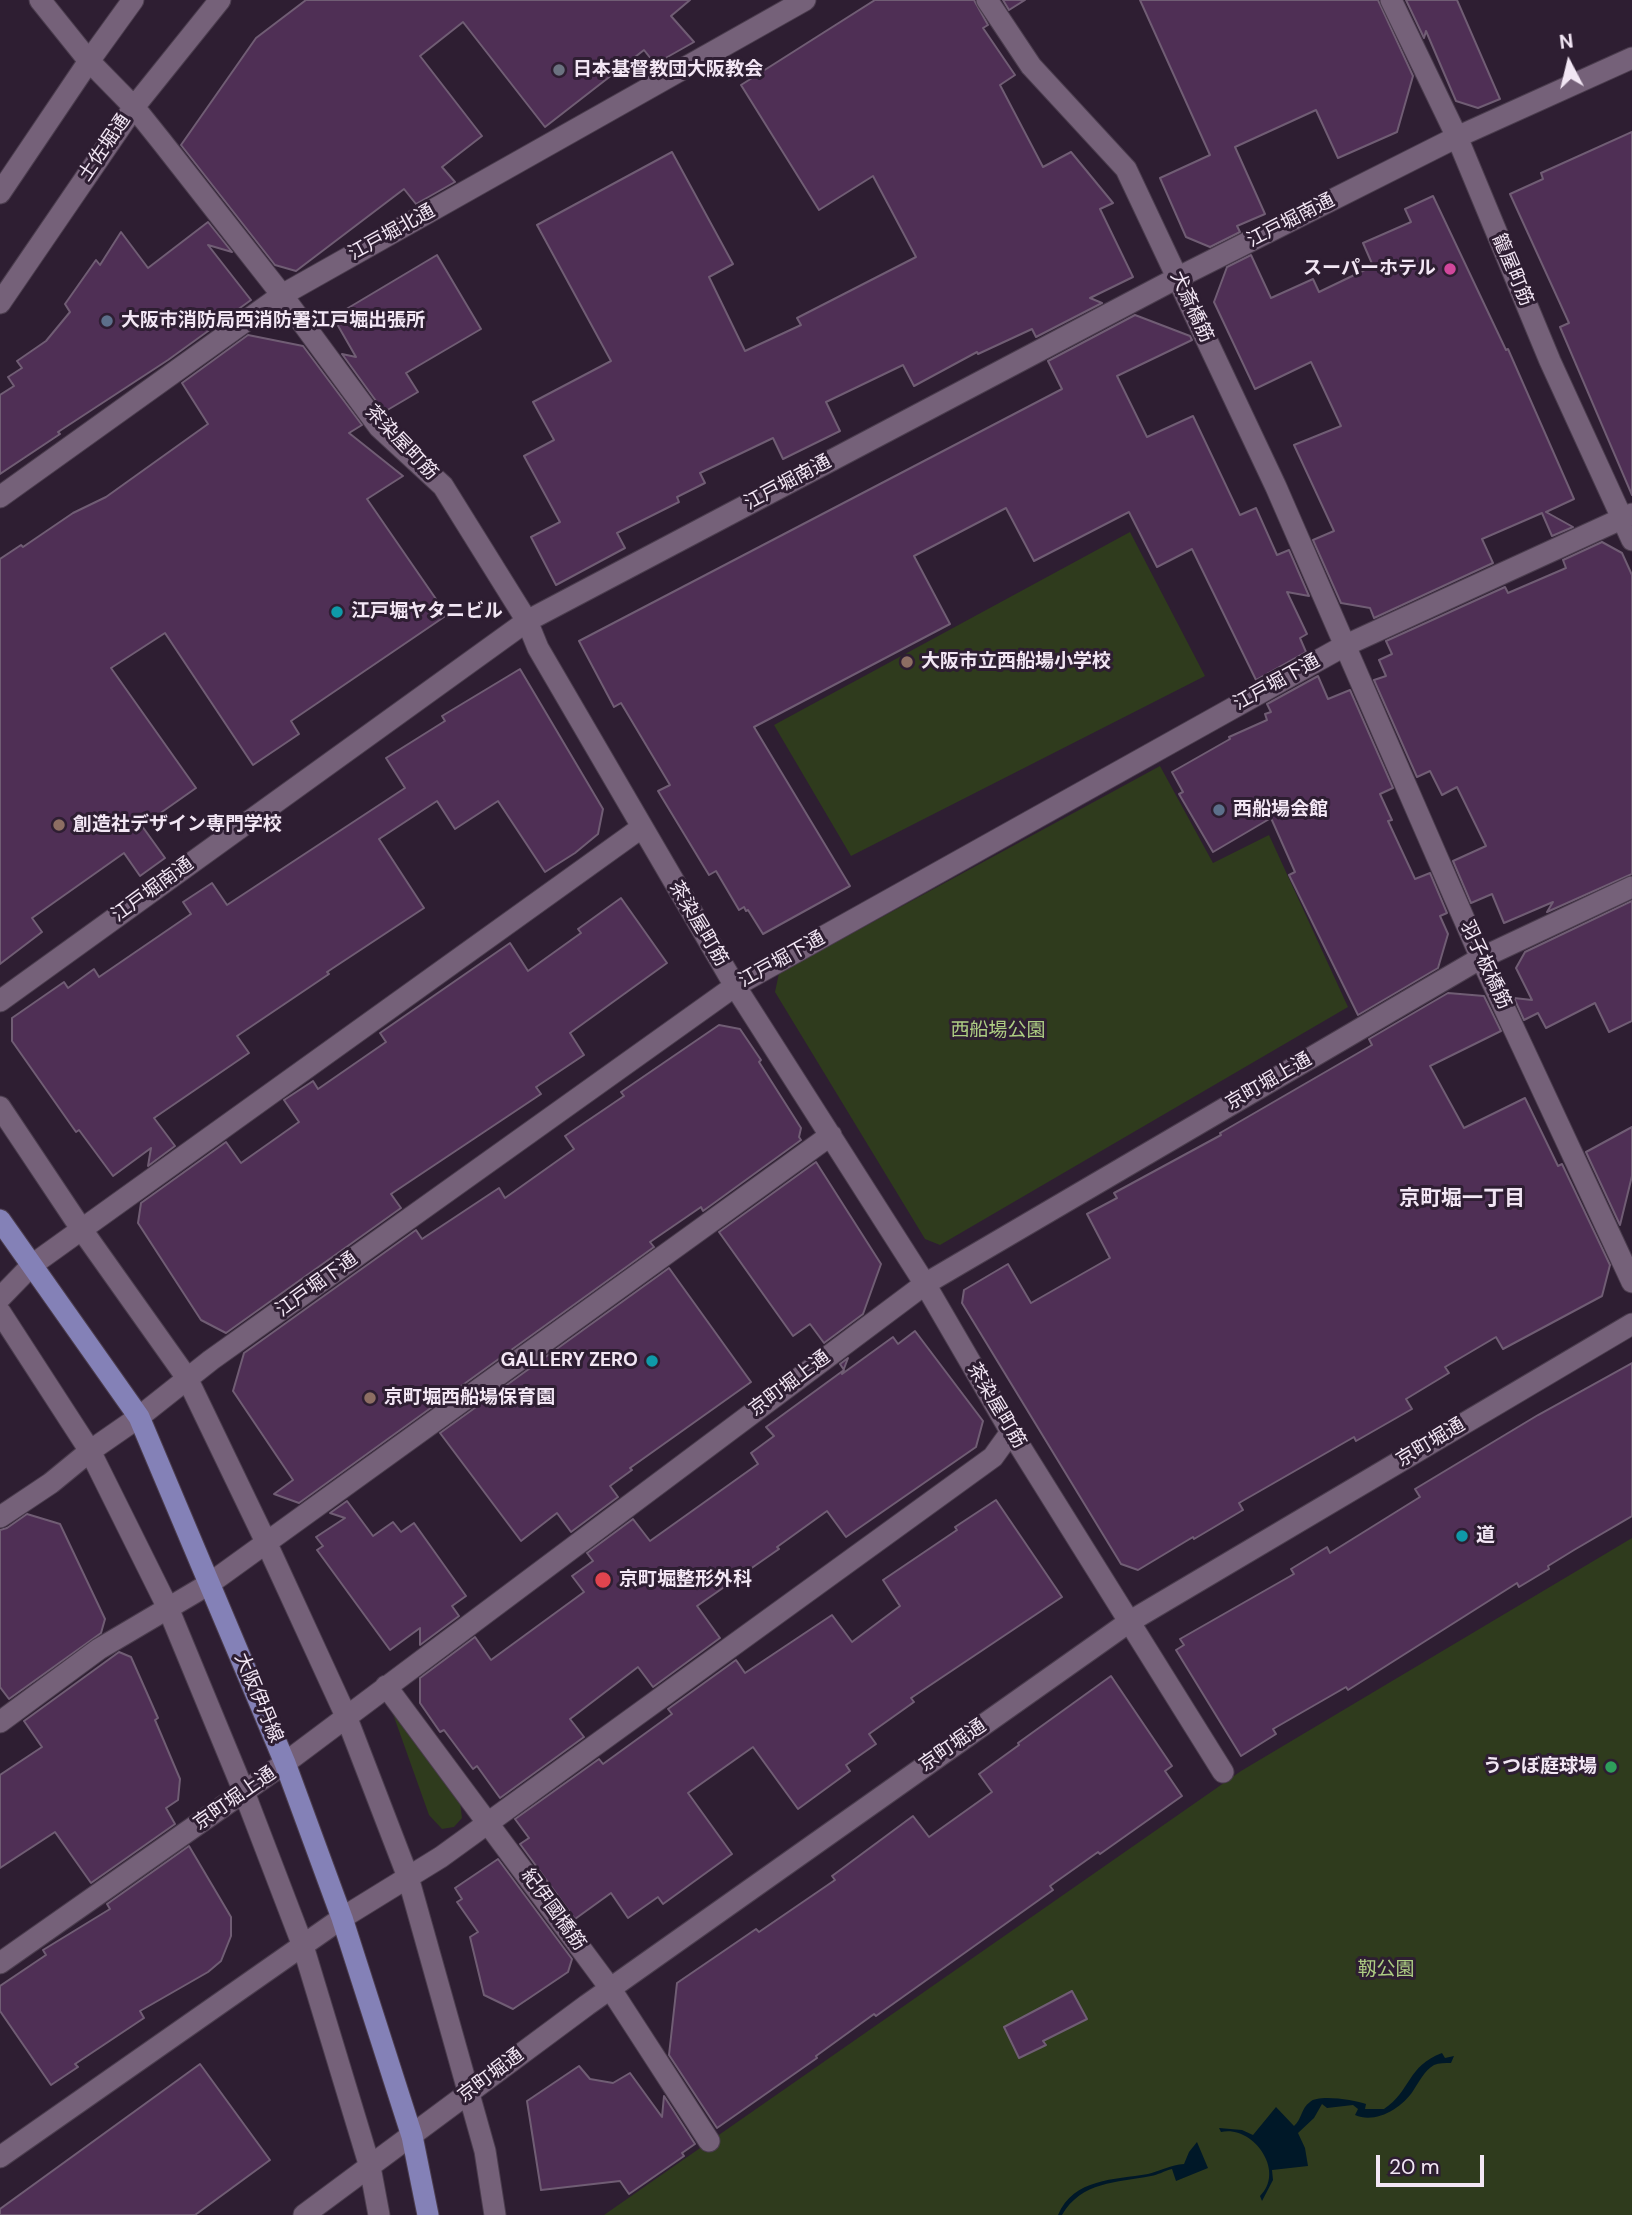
<!DOCTYPE html>
<html>
<head>
<meta charset="utf-8">
<style>
  body { margin:0 }
  #map { position:relative; width:1632px; height:2215px; overflow:hidden; background:#2e1e32; font-family:"DM Sans",sans-serif }
  canvas { display:block }
  .north { position:absolute; left:1534px; top:28px; width:70px; height:70px; -webkit-text-stroke:5px #2e1e32; paint-order:stroke; rotate:353deg; font-size:19px; font-weight:700; line-height:28px; text-align:center; color:#f2e6f4 }
  .north::after { content:''; display:block; margin:auto; width:24px; height:32px; background:#f2e6f4; clip-path:polygon(50% 0,100% 100%,50% 72%,0 100%) }
  .scale { position:absolute; left:1376px; top:2155px; width:108px; height:32px; box-sizing:border-box; border:4px solid #f2e6f4; border-top:0; padding-left:9px; font-size:21px; line-height:24px; white-space:nowrap; color:#f2e6f4; -webkit-text-stroke:5px #2e1e32; paint-order:stroke }
</style>
</head>
<body>
<div id="map">
<canvas width="1632" height="2215"></canvas>
<div class="north">N</div>
<div class="scale">20 m</div>
</div>
<script>
const g = document.querySelector('canvas').getContext('2d');
g.lineJoin = 'round';
function fill(path, color) { g.fillStyle = color; g.fill(path, 'evenodd'); }
function strokePath(path, color, width, dash) { g.strokeStyle = color; g.lineWidth = width; g.lineCap = dash ? 'butt' : 'round'; g.setLineDash(dash || []); g.stroke(path); }
function label(font, color, halo, rows, align = 'center') {
  g.font = font + ' "DM Sans","Noto Sans JP",sans-serif'; g.lineWidth = 6; g.setLineDash([]); g.textBaseline = 'middle'; g.strokeStyle = halo; g.fillStyle = color; for (const [text, x, y, turn = 0] of rows) {
    g.save(); g.translate(x, y); g.rotate((+turn || 0) * Math.PI / 180); g.textAlign = isNaN(turn) ? turn : align; if (halo) g.strokeText(text, 0, 0); g.fillText(text, 0, 0); g.restore();
  }
}
fill(new Path2D(`
  M 1130,532 L 1205,676 L 851,856 L 774,725 Z
  M 1160,766 L 1213,863 L 1269,835 L 1348,1007 L 940,1245 L 925,1239 L 775,992 L 779,973 Z
  M 1632,1538 L 1632,2215 L 604,2215 L 1241,1771 Z
  M 393,1714 L 460,1802 L 462,1818 L 454,1827 L 442,1829 L 429,1815 Z`), '#2f3b1d');
fill(new Path2D(`
  M 1442,2053 L 1445,2058 L 1454,2056 L 1451,2063 C 1445,2063 1439,2063 1434,2065 C 1424,2071 1419,2082 1413,2091 C 1401,2109 1375,2124 1355,2115 L 1358,2109 L 1353,2105 L 1327,2108 L 1322,2104 L 1314,2118 L 1298,2133 L 1305,2148 L 1308,2166 L 1272,2170 L 1273,2180 L 1262,2201 L 1260,2196 C 1286,2171 1253,2125 1221,2132 L 1219,2128 L 1242,2130 L 1253,2135 L 1276,2107 L 1294,2126 C 1302,2119 1301,2108 1310,2102 C 1318,2094 1355,2100 1366,2104 L 1365,2109 L 1384,2109 C 1411,2091 1407,2066 1442,2053 Z
  M 1197,2142 L 1208,2168 L 1176,2181 L 1172,2169 C 1164,2171 1158,2175 1151,2176 C 1116,2183 1082,2181 1062,2215 L 1058,2215 C 1074,2178 1114,2180 1148,2174 C 1160,2171 1171,2165 1184,2164 L 1189,2152 Z`), '#001828');
const building = new Path2D(`
  M 306,0 L 690,0 L 671,16 L 694,42 L 655,64 L 644,50 L 545,127 L 463,22 L 420,56 L 482,136 L 442,167 L 455,182 L 416,204 L 404,189 L 296,271 L 275,265 L 181,145 L 256,38 Z
  M 875,0 L 974,0 L 988,25 L 983,28 L 1015,75 L 1000,85 L 1043,167 L 1071,152 L 1113,203 L 1100,209 L 1133,277 L 1090,298 L 1102,303 L 1036,337 L 1032,329 L 978,354 L 977,352 L 914,386 L 903,365 L 826,402 L 840,431 L 783,459 L 773,438 L 700,473 L 705,483 L 677,497 L 679,502 L 617,533 L 625,548 L 556,585 L 531,537 L 560,522 L 524,456 L 554,440 L 533,402 L 611,361 L 537,225 L 672,152 L 733,264 L 709,277 L 745,351 L 801,325 L 797,318 L 916,257 L 873,176 L 819,210 L 741,85 Z
  M 1003,0 L 1025,0 L 1009,10 Z
  M 1140,0 L 1378,0 L 1413,76 L 1397,132 L 1338,158 L 1316,110 L 1235,147 L 1265,214 L 1237,226 L 1240,232 L 1210,247 L 1186,237 L 1160,178 L 1210,155 Z
  M 1406,0 L 1457,0 L 1500,99 L 1478,108 L 1456,101 L 1426,31 L 1424,38 Z
  M 1632,132 L 1632,495 L 1560,327 L 1569,323 L 1510,194 L 1543,179 L 1541,173 Z
  M 1433,196 L 1506,350 L 1508,349 L 1574,499 L 1546,512 L 1573,527 L 1552,536 L 1542,513 L 1482,539 L 1493,563 L 1374,618 L 1370,608 L 1341,603 L 1313,540 L 1334,531 L 1294,445 L 1341,426 L 1311,362 L 1255,389 L 1214,302 L 1227,267 L 1251,255 L 1271,298 L 1313,279 L 1319,292 L 1373,266 L 1363,243 L 1411,222 L 1405,209 Z
  M 208,222 L 232,252 L 208,245 L 251,300 L 168,360 L 58,432 L 60,434 L 0,474 L 0,395 L 14,386 L 8,377 L 22,368 L 17,361 L 46,341 L 70,312 L 65,304 L 96,260 L 100,265 L 121,232 L 148,268 Z
  M 437,255 L 481,329 L 406,373 L 418,392 L 384,412 L 342,354 L 356,357 L 333,317 Z
  M 1135,315 L 1190,336 L 1192,340 L 1117,376 L 1147,437 L 1193,416 L 1240,515 L 1256,508 L 1277,555 L 1289,550 L 1309,596 L 1287,592 L 1307,634 L 1300,638 L 1306,652 L 1256,680 L 1192,549 L 1157,567 L 1129,512 L 1034,561 L 1006,508 L 914,556 L 950,624 L 754,727 L 850,886 L 763,934 L 748,910 L 746,911 L 744,907 L 739,910 L 716,871 L 709,875 L 658,791 L 670,785 L 621,703 L 614,707 L 579,641 L 1062,389 L 1048,361 Z
  M 248,335 L 303,346 L 362,425 L 349,433 L 403,476 L 367,499 L 447,615 L 291,721 L 299,734 L 253,765 L 165,633 L 111,668 L 196,788 L 142,826 L 165,858 L 140,876 L 124,853 L 32,918 L 42,932 L 0,964 L 0,559 L 21,545 L 23,547 L 73,513 L 106,497 L 208,424 L 182,383 Z
  M 1602,542 L 1622,553 L 1632,575 L 1632,874 L 1547,912 L 1553,902 L 1504,923 L 1492,894 L 1471,903 L 1453,861 L 1486,846 L 1457,787 L 1442,795 L 1430,771 L 1417,777 L 1374,680 L 1386,676 L 1379,660 L 1392,654 L 1386,641 L 1505,587 L 1508,593 L 1566,568 L 1563,560 Z
  M 520,669 L 603,809 L 598,834 L 575,853 L 545,872 L 498,801 L 455,829 L 437,801 L 379,839 L 424,908 L 327,972 L 329,974 L 237,1036 L 249,1053 L 154,1118 L 175,1146 L 148,1166 L 151,1148 L 113,1176 L 79,1130 L 76,1132 L 12,1041 L 12,1018 L 64,982 L 68,988 L 94,969 L 99,977 L 191,914 L 183,902 L 212,883 L 227,905 L 405,788 L 386,758 L 445,721 L 442,716 Z
  M 1318,676 L 1328,699 L 1350,690 L 1393,788 L 1380,794 L 1392,820 L 1388,821 L 1415,879 L 1430,873 L 1447,913 L 1440,916 L 1448,934 L 1438,968 L 1358,1015 L 1289,875 L 1295,872 L 1271,818 L 1213,852 L 1179,794 L 1183,792 L 1172,772 L 1230,739 L 1229,737 L 1267,720 L 1265,714 L 1271,712 L 1267,704 Z
  M 621,898 L 667,963 L 570,1033 L 584,1055 L 536,1087 L 541,1094 L 391,1194 L 401,1208 L 226,1333 L 201,1320 L 138,1223 L 141,1203 L 226,1142 L 241,1163 L 299,1122 L 284,1100 L 313,1081 L 318,1089 L 386,1042 L 380,1033 L 510,943 L 528,971 L 581,933 L 578,929 Z
  M 1632,901 L 1632,1021 L 1609,1032 L 1595,1003 L 1546,1028 L 1538,1013 L 1524,1020 L 1514,998 L 1532,1000 L 1516,968 L 1525,952 Z
  M 1448,993 L 1484,996 L 1501,1031 L 1430,1066 L 1464,1128 L 1525,1098 L 1558,1166 L 1562,1164 L 1610,1265 L 1602,1296 L 1503,1349 L 1496,1337 L 1445,1367 L 1449,1373 L 1406,1399 L 1412,1409 L 1356,1441 L 1354,1437 L 1239,1503 L 1243,1510 L 1194,1539 L 1193,1537 L 1138,1570 L 1121,1564 L 962,1303 L 964,1290 L 1008,1264 L 1031,1303 L 1110,1258 L 1087,1214 L 1117,1198 L 1114,1193 L 1221,1135 L 1220,1133 L 1372,1045 L 1369,1039 Z
  M 719,1025 L 740,1029 L 761,1060 L 759,1062 L 801,1128 L 799,1137 L 801,1140 L 703,1211 L 701,1207 L 650,1242 L 654,1247 L 299,1503 L 274,1494 L 293,1480 L 233,1391 L 244,1353 L 416,1230 L 422,1239 L 499,1188 L 505,1198 L 574,1149 L 565,1136 L 624,1096 L 621,1092 Z
  M 1632,1127 L 1632,1176 L 1620,1225 L 1586,1152 Z
  M 816,1162 L 881,1264 L 863,1314 L 824,1343 L 810,1324 L 793,1336 L 719,1232 Z
  M 669,1268 L 751,1382 L 630,1468 L 632,1470 L 610,1486 L 618,1497 L 571,1532 L 557,1513 L 521,1541 L 440,1433 Z
  M 915,1331 L 983,1421 L 976,1447 L 846,1537 L 827,1511 L 777,1547 L 779,1549 L 697,1606 L 720,1638 L 653,1687 L 638,1667 L 570,1719 L 584,1737 L 500,1798 L 477,1766 L 473,1769 L 444,1730 L 440,1732 L 420,1703 L 420,1678 L 475,1637 L 491,1660 L 584,1592 L 572,1576 L 593,1561 L 587,1553 L 633,1519 L 650,1541 L 758,1464 L 751,1453 L 774,1436 L 766,1427 L 844,1370 L 840,1364 L 848,1358 L 842,1374 L 893,1337 L 898,1344 Z
  M 1632,1363 L 1632,1516 L 1574,1550 L 1548,1566 L 1549,1569 L 1519,1587 L 1517,1583 L 1348,1690 L 1346,1687 L 1273,1729 L 1276,1734 L 1241,1756 L 1176,1650 L 1184,1645 L 1180,1639 L 1294,1574 L 1291,1569 L 1327,1547 L 1330,1553 L 1420,1497 L 1415,1489 L 1538,1415 Z
  M 996,1500 L 1062,1597 L 911,1698 L 914,1702 L 869,1734 L 876,1744 L 846,1765 L 850,1771 L 798,1809 L 753,1747 L 688,1793 L 732,1854 L 663,1904 L 658,1897 L 628,1918 L 611,1893 L 575,1919 L 520,1844 L 529,1838 L 515,1819 L 599,1759 L 603,1764 L 672,1714 L 668,1709 L 736,1660 L 745,1673 L 832,1615 L 852,1642 L 900,1606 L 883,1580 L 957,1530 L 955,1527 Z
  M 347,1501 L 373,1536 L 393,1522 L 401,1532 L 414,1523 L 466,1596 L 452,1606 L 459,1616 L 420,1645 L 420,1628 L 390,1650 L 317,1550 L 323,1546 L 316,1537 L 345,1518 L 330,1513 Z
  M 27,1514 L 60,1524 L 105,1619 L 101,1633 L 9,1699 L 0,1687 L 0,1530 L 7,1528 Z
  M 119,1652 L 131,1657 L 158,1718 L 155,1720 L 180,1779 L 178,1800 L 166,1808 L 175,1824 L 91,1883 L 55,1832 L 0,1868 L 0,1775 L 42,1747 L 24,1721 Z
  M 1111,1676 L 1172,1766 L 1165,1771 L 1182,1796 L 1100,1854 L 1098,1852 L 1050,1886 L 1053,1890 L 876,2016 L 874,2014 L 816,2056 L 817,2058 L 717,2128 L 669,2055 L 677,1983 L 756,1929 L 759,1932 L 835,1880 L 832,1876 L 913,1816 L 929,1837 L 992,1792 L 979,1774 L 1019,1745 L 1018,1743 Z
  M 189,1846 L 231,1917 L 231,1936 L 221,1961 L 208,1972 L 140,2011 L 144,2018 L 75,2064 L 78,2067 L 51,2085 L 0,2011 L 0,1986 L 46,1955 L 43,1950 L 110,1909 L 107,1904 Z
  M 498,1859 L 572,1959 L 568,1972 L 513,2009 L 484,1995 L 470,1937 L 478,1932 L 457,1902 L 462,1899 L 455,1888 Z
  M 1072,1991 L 1087,2019 L 1043,2041 L 1046,2045 L 1019,2058 L 1004,2027 Z
  M 200,2064 L 270,2160 L 195,2215 L 0,2215 L 0,2209 Z
  M 579,2066 L 590,2079 L 613,2083 L 630,2073 L 662,2117 L 664,2096 L 695,2144 L 682,2153 L 684,2156 L 629,2194 L 620,2181 L 541,2190 L 527,2101 Z`);
fill(building, '#4f2f55');
strokePath(building, '#705d74', 2);
const minor = new Path2D(`
  M 40,0 L 89,61 L 134,107 L 162,142 L 282,295 L 379,427 L 443,486 L 527,621 L 538,648 L 735,986 L 925,1284 L 1011,1432 L 1223,1772
  M 987,0 L 1031,66 L 1126,169 L 1276,487 L 1481,958 L 1632,1282
  M 1391,0 L 1457,137 L 1550,361 L 1632,540
  M 0,193 L 89,61 L 133,0
  M 0,303 L 134,107 L 220,0
  M 0,497 L 282,295 L 805,0
  M 0,1001 L 527,621 L 1177,278 L 1457,137 L 1632,58
  M 0,1107 L 82,1230 L 187,1378 L 266,1542 L 346,1716 L 408,1877 L 485,2151 L 495,2215
  M 0,1298 L 32,1265 L 641,828
  M 0,1312 L 90,1451 L 168,1608 L 244,1792 L 303,1946 L 370,2167 L 379,2215
  M 0,1517 L 51,1483 L 90,1451 L 139,1417 L 211,1360 L 735,986 L 1344,646 L 1632,514
  M 386,1686 L 610,1988 L 709,2141
  M 0,1722 L 99,1649 L 209,1584 L 831,1135
  M 0,1963 L 285,1763 L 925,1284 L 1481,958 L 1632,887
  M 0,2157 L 342,1918 L 441,1857 L 993,1457 L 1011,1432
  M 304,2215 L 587,2005 L 1129,1622 L 1632,1324`);
const major = new Path2D(`
  M 0,1220 L 139,1417 L 285,1763 L 342,1918 L 412,2136 L 428,2215`);
strokePath(minor, '#4b3d4e', 23);
strokePath(major, '#4b3d4e', 23);
strokePath(minor, '#756179', 21);
strokePath(major, '#8481b7', 21);
for (const [x, y, r, color] of [
  [559,70,7,"#6b7280"],
  [1450,269,7,"#d1479c"],
  [107,321,7,"#5c6f8a"],
  [337,612,7,"#0f9aa8"],
  [907,662,7,"#8d6e63"],
  [1219,810,7,"#5c6f8a"],
  [59,825,7,"#8d6e63"],
  [652,1361,7,"#0f9aa8"],
  [370,1398,7,"#8d6e63"],
  [1462,1536,7,"#0f9aa8"],
  [603,1580,9,"#e0444e"],
  [1611,1767,7,"#2e9e5b"]
]) { const dot = new Path2D(); dot.arc(x, y, r, 0, 2 * Math.PI); g.fillStyle = color; g.fill(dot); strokePath(dot, '#2e1e32', 2.5); }
label('bold 19px', '#f2e6f4', '#2e1e32', [
  ["日本基督教団大阪教会",573,70],
  ["スーパーホテル",1436,269,"right"],
  ["大阪市消防局西消防署江戸堀出張所",121,321],
  ["江戸堀ヤタニビル",351,612],
  ["大阪市立西船場小学校",921,662],
  ["西船場会館",1233,810],
  ["創造社デザイン専門学校",73,825],
  ["GALLERY ZERO",638,1361,"right"],
  ["京町堀西船場保育園",384,1398],
  ["道",1476,1536],
  ["京町堀整形外科",619,1580],
  ["うつぼ庭球場",1597,1767,"right"]
], 'left');
label('19px', '#f2e6f4', '#2e1e32', [
  ["土佐堀通",105,148,-56],
  ["江戸堀南通",1291,221,-27],
  ["江戸堀北通",392,233,-29],
  ["籠屋町筋",1512,270,67],
  ["犬斎橋筋",1191,307,65],
  ["茶染屋町筋",401,443,46],
  ["江戸堀南通",788,483,-28],
  ["江戸堀下通",1277,683,-29],
  ["江戸堀南通",153,890,-36],
  ["茶染屋町筋",698,924,59],
  ["江戸堀下通",782,960,-29],
  ["羽子板橋筋",1485,965,65],
  ["京町堀上通",1269,1082,-30],
  ["江戸堀下通",317,1285,-36],
  ["京町堀上通",790,1384,-37],
  ["茶染屋町筋",996,1406,59],
  ["京町堀通",1431,1443,-31],
  ["大阪伊丹線",258,1698,67],
  ["京町堀通",953,1746,-35],
  ["京町堀上通",235,1799,-35],
  ["紀伊國橋筋",553,1910,54],
  ["京町堀通",491,2076,-37]
]);
label('19px', '#adcd83', '#2e1e32', [
  ["西船場公園",998,1031],
  ["靱公園",1386,1970]
]);
label('bold 21px', '#f2e6f4', '#2e1e32', [
  ["京町堀一丁目",1462,1199]
]);
</script>
</body>
</html>
